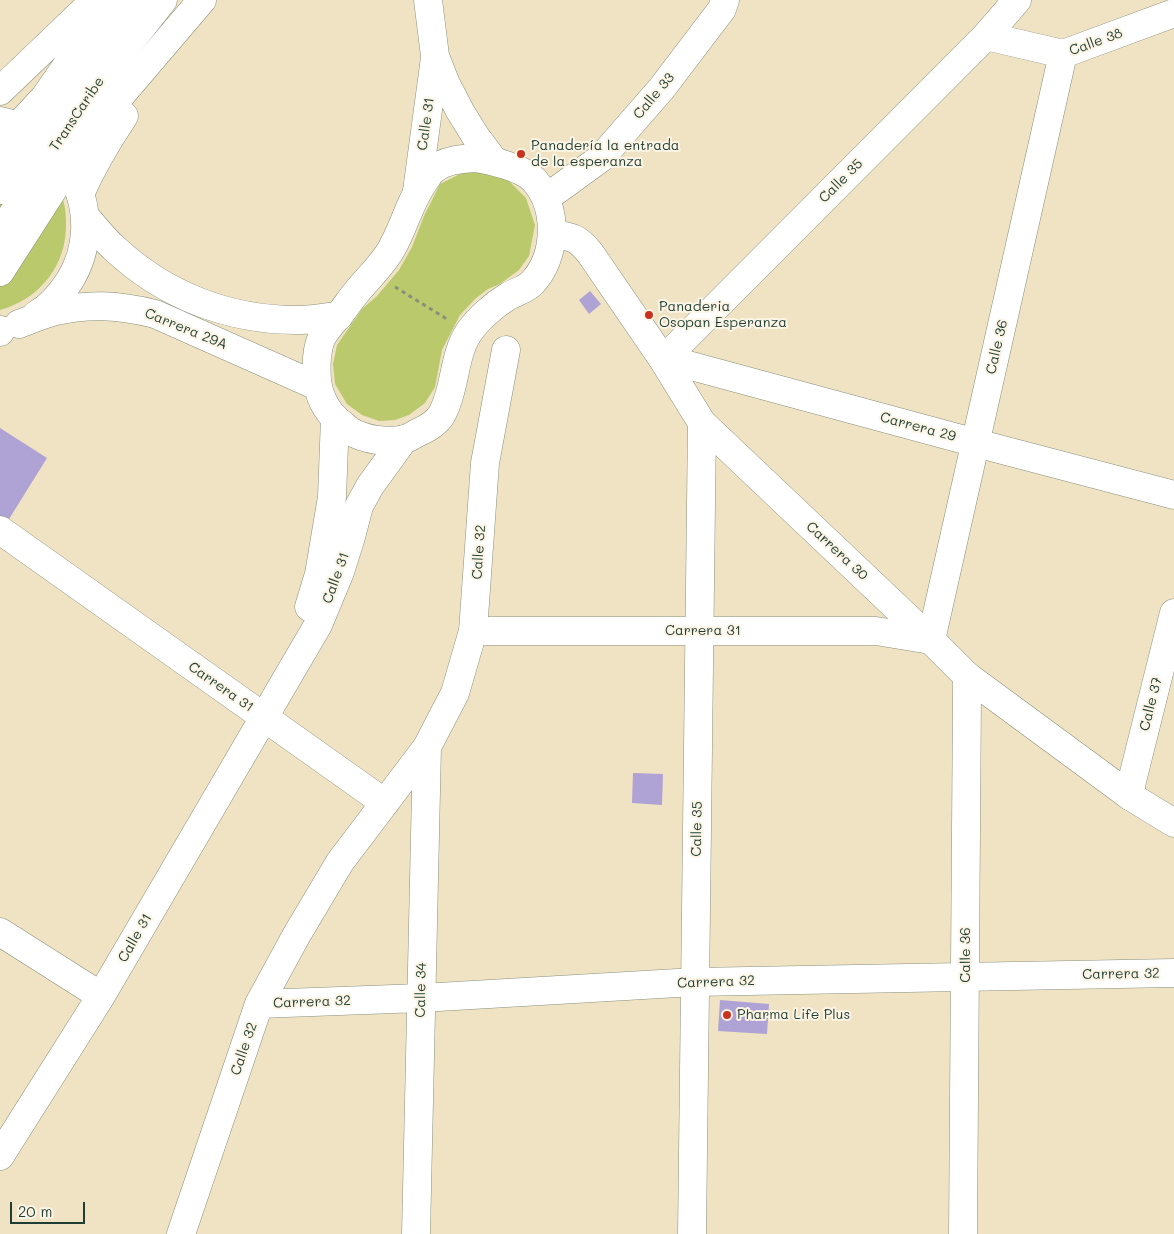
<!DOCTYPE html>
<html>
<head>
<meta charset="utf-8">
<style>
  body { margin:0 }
  #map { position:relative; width:1174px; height:1234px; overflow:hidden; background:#f0e3c4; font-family:Mali,sans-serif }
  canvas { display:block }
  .scale { position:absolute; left:10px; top:1202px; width:75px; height:22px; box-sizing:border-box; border:2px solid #1f3d34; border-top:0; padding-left:6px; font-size:15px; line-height:18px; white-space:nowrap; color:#1f3d34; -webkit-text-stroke:4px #fcf5e5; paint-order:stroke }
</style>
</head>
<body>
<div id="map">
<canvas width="1174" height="1234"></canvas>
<div class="scale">20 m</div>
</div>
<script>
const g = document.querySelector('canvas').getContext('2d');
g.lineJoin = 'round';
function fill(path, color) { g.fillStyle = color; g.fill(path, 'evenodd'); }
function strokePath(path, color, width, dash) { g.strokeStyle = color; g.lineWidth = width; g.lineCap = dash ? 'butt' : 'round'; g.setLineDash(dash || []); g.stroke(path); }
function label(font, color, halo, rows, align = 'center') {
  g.font = font + ' Mali,sans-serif'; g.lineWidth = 4; g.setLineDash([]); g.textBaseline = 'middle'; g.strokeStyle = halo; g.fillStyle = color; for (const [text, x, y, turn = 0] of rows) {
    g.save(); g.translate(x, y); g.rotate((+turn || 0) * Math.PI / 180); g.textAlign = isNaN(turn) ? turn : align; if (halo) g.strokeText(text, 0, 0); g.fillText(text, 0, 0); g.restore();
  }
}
fill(new Path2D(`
  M 0,140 C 15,154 31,167 46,180 C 50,184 58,188 60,193 C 65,202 66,213 66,223 C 67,265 40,299 0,310 Z
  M 484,171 L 509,181 L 526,198 L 535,225 L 529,256 L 519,270 L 500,284 L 488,289 L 475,299 L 460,315 L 442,350 L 435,387 L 425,403 L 409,415 L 395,420 L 379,421 L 362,415 L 347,404 L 335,384 L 333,364 L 337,345 L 362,309 L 377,296 L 399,270 L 412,247 L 424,216 L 440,184 L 462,173 Z`), '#b9c96c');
fill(new Path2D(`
  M 590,291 L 601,304 L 589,314 L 579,300 Z
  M 0,428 L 47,458 L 6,524 L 0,520 Z
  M 633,773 L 663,774 L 662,805 L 632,803 Z
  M 720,1000 L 769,1004 L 767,1034 L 718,1031 Z`), '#afa2d5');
const minor = new Path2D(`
  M 428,0 L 435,56 L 446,84 L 460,111 L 476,137 L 494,161
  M 986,36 L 1063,54 L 1174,13
  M 0,190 L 67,88 L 99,44 L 133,0
  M 417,191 L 435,58
  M 546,198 L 601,158 L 662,88 L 722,9 L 725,0
  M 0,234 L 89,94 L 163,0
  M 662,358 L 976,443 L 1174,495
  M 662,358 L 675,348 L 986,36 L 1017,0
  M 0,530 L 385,803
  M 309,607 L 319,574 L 332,497 L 335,418
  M 473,631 L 876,631 L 931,640 L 1063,54
  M 1130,796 L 1132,781 L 1174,613
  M 0,932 L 101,996
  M 259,1004 L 421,998 L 695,982 L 1174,973
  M 0,1156 L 101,996 L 318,625 L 340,572 L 351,537 L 359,506 L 370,486 L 404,439
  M 181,1234 L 259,1004 L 296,936 L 340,862 L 427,747 L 455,693 L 473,631 L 485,463 L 506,350
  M 416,1234 L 427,747
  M 692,1234 L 702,423
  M 963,1234 L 967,695 L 967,676`);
const major = new Path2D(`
  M 0,121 C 71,135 108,218 70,280 C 61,294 50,307 36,315
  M 475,158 C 491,160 523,168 534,180 C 559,208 557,257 532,283 C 525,290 515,292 507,297 C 494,305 478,319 469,332 C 453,356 456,387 443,412 C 439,421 428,428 419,432 C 415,434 409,438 405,439 C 388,443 365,440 350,431 C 346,428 342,424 338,421 C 326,411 318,394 317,379 C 316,365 316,352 321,339 C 326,329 333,322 340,314 C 347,305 353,296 360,288 C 371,275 384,263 392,248 C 405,225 410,200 426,179 C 428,176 430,172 433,170 C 445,160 460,159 475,158 Z
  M 86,217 C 95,228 104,239 114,248 C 164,295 228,320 297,320 C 311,320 325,317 339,316
  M 552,234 C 572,237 577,237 590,253 L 662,358 L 702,423 L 931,640 L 967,676 L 1130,796 L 1174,823
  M 19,324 C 30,320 41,315 52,312 C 89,303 119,305 155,314 L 317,386`);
const highway = new Path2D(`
  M 0,91 L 95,0
  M 0,152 L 18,126 L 45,97 L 112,0
  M 81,192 C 93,165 108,140 124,116
  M 0,272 L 92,129 L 202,0
  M 0,332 L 1,330`);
strokePath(minor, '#88907c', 29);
strokePath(major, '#88907c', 29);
strokePath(highway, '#88907c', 29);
strokePath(new Path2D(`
  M 395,287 L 447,319`), '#88907c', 3, [4, 4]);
strokePath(minor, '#fff', 28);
strokePath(major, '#fff', 28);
strokePath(highway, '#fff', 28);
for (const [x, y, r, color] of [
  [521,154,5,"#c8321e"],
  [649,315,5,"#c8321e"],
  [727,1015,5,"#c8321e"]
]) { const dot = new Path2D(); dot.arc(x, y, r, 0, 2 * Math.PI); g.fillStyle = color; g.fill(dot); strokePath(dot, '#fcf5e5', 2); }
label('14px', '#1f3d34', '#fcf5e5', [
  ["Calle 38",1096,42,-20],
  ["Calle 33",654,96,-50],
  ["TransCaribe",77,114,-56],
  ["Calle 31",426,124,-82],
  ["Calle 35",841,181,-45],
  ["Carrera 29A",186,329,22],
  ["Calle 36",997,347,-77],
  ["Carrera 29",918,427,15],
  ["Carrera 30",837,551,43],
  ["Calle 32",479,552,-86],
  ["Calle 31",336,578,-70],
  ["Carrera 31",703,631],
  ["Carrera 31",221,687,35],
  ["Calle 37",1151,704,-76],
  ["Calle 35",697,829,-89],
  ["Calle 31",135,938,-60],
  ["Calle 36",966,955,-90],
  ["Carrera 32",1121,974,-1],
  ["Carrera 32",716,982,-2],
  ["Calle 34",421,990,-89],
  ["Carrera 32",312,1002,-2],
  ["Calle 32",244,1049,-71]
]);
label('14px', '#1f3d34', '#fcf5e5', [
  ["Panadería la entrada",531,146],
  ["de la esperanza",531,162],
  ["Panaderia",659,307],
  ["Osopan Esperanza",659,323],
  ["Pharma Life Plus",737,1015]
], 'left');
</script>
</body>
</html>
